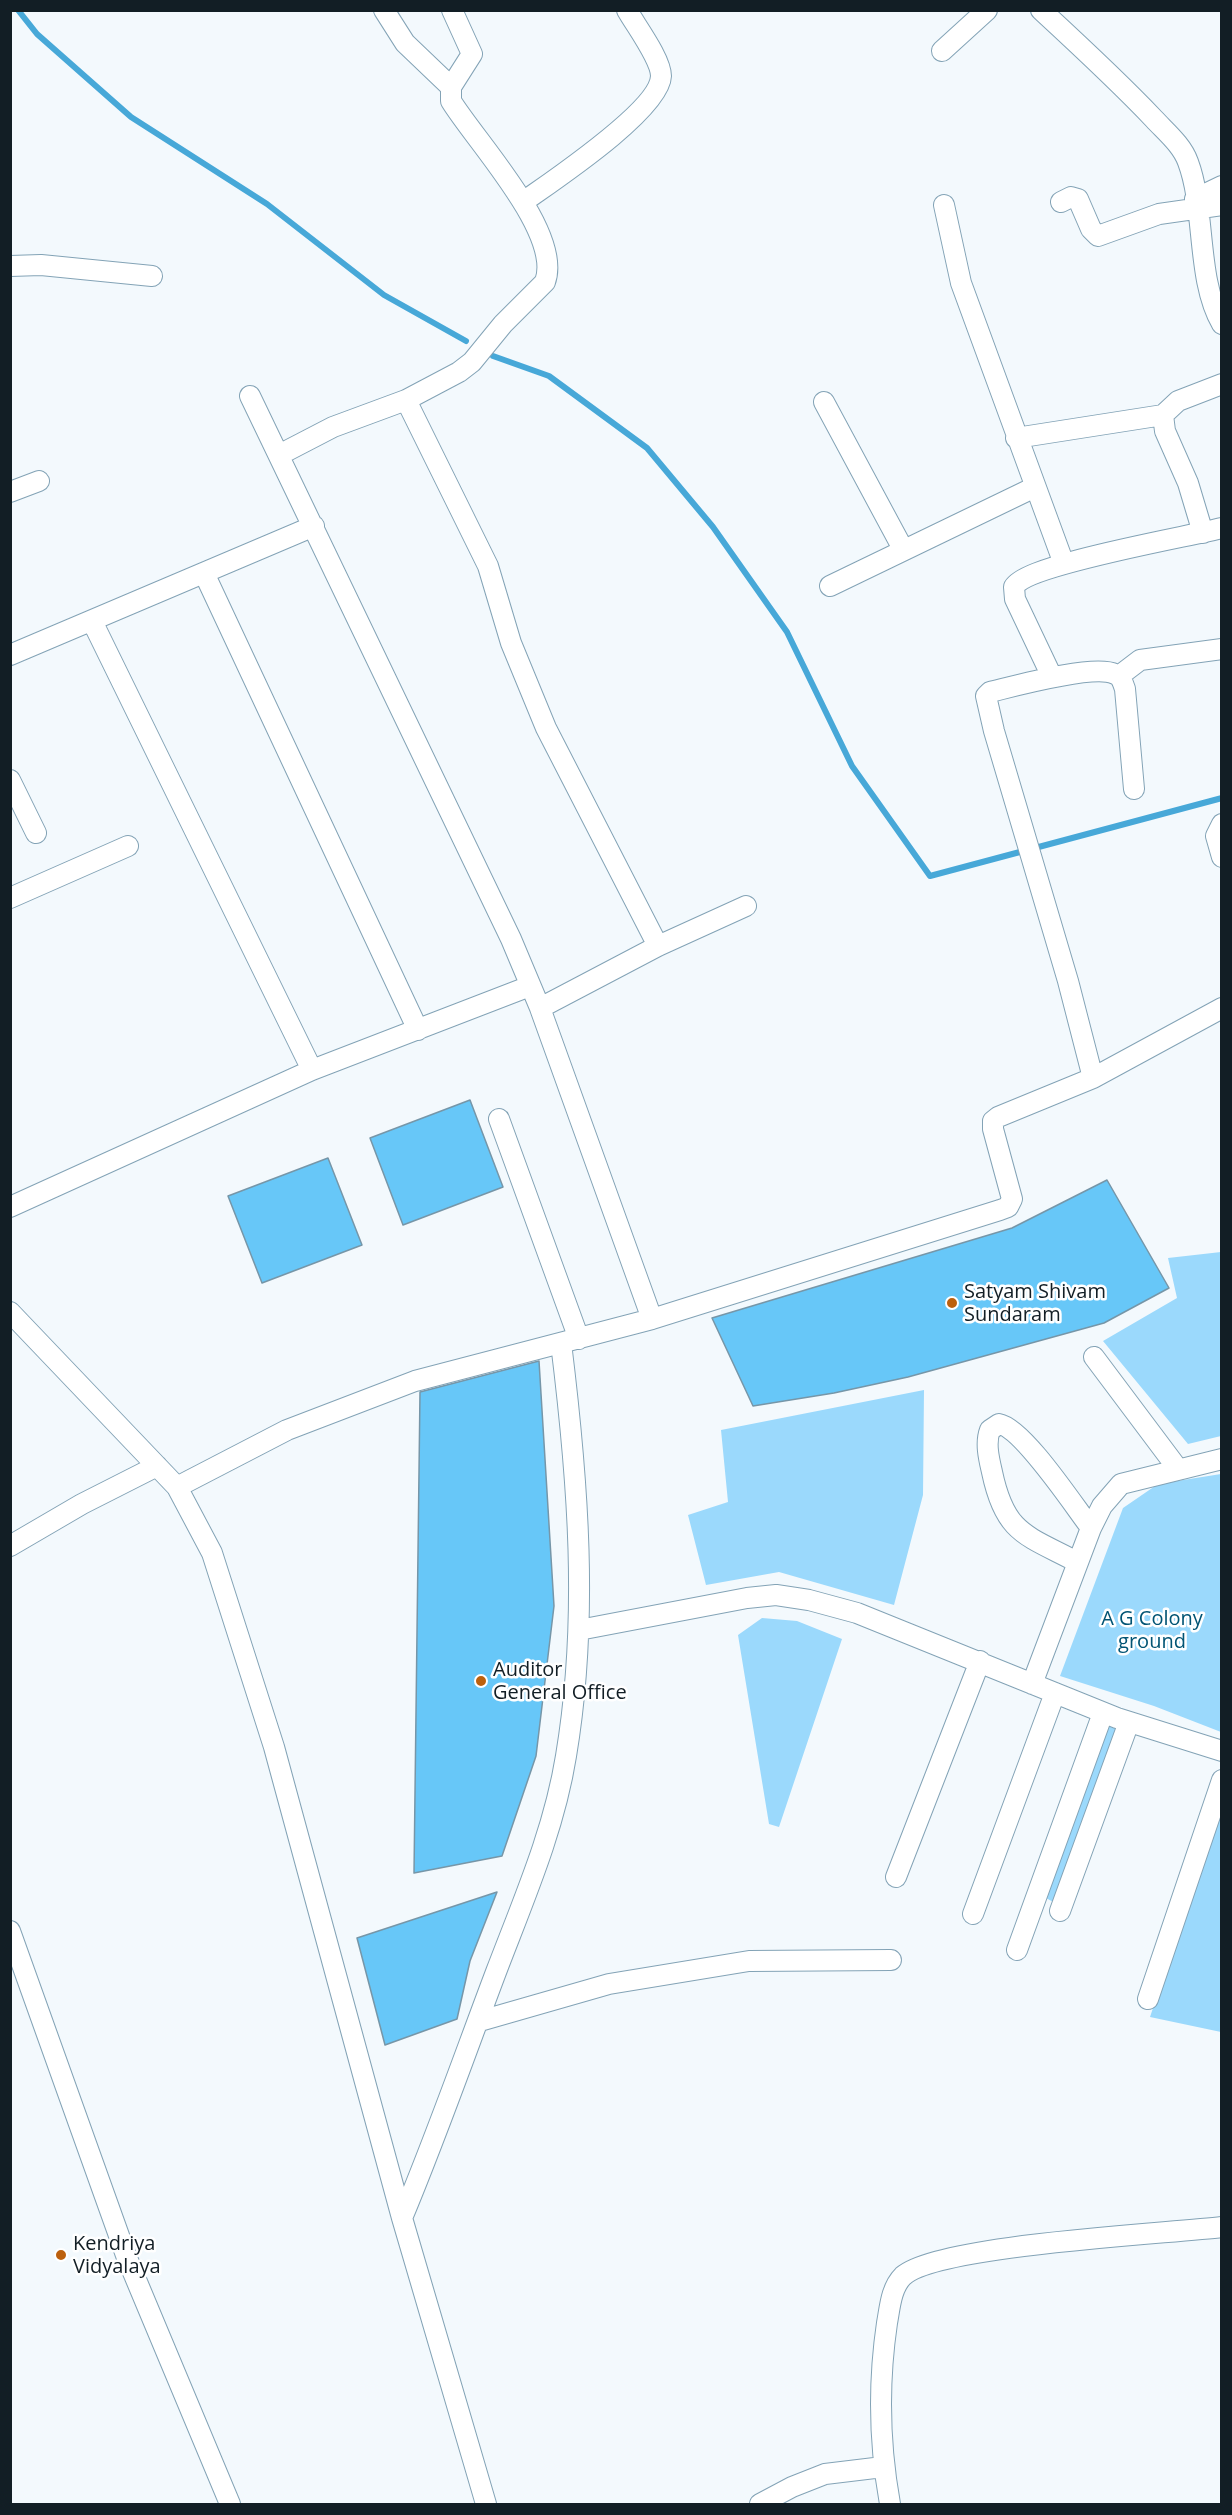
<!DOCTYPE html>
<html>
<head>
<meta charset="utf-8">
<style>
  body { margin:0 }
  #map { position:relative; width:1232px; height:2515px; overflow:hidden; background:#f3f9fd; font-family:"Open Sans",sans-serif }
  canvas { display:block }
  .frame { position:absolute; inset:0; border:12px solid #121e25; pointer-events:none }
</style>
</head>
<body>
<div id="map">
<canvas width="1232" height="2515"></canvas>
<div class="frame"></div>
</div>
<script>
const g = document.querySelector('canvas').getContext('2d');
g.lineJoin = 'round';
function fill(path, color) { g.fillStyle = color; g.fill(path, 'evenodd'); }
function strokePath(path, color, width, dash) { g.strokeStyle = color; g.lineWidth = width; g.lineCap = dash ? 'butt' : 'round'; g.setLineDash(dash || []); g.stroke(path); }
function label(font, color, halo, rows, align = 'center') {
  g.font = font + ' "Open Sans",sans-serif'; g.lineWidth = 5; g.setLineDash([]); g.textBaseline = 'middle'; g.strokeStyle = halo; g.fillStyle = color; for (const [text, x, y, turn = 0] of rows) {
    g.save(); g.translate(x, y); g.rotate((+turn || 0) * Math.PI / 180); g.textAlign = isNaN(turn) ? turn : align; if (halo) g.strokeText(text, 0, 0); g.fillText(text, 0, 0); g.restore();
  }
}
fill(new Path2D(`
  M 1221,1252 L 1221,1436 L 1188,1444 L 1103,1341 L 1177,1298 L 1168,1258 Z
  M 924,1390 L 923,1495 L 894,1605 L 779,1572 L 706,1585 L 688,1515 L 728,1502 L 721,1430 Z
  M 1221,1474 L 1221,1732 L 1154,1706 L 1060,1676 L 1123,1508 L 1158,1484 Z
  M 762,1618 L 797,1621 L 842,1639 L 779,1827 L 769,1824 L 738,1635 Z
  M 1108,1726 L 1117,1729 L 1055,1903 L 1046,1898 Z
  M 1221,1804 L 1221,2032 L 1150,2017 Z`), '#9bd9fc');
strokePath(new Path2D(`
  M 18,10 L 37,34 L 131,117 L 267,204 L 384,295 L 466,341
  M 493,356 L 549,376 L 647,448 L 713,527 L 787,632 L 852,766 L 930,876 L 1222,798`), '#47a8d8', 6);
const building = new Path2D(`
  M 470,1100 L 503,1187 L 403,1225 L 370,1138 Z
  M 328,1158 L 362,1245 L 262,1283 L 228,1196 Z
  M 1107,1180 L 1169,1288 L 1104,1323 L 908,1377 L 834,1393 L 753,1406 L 712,1318 L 1012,1228 Z
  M 539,1361 L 554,1606 L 536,1756 L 502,1856 L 414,1873 L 420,1392 Z
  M 497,1892 L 470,1961 L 457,2019 L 385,2045 L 357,1938 Z`);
fill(building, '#67c7f8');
strokePath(building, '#7696a8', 1.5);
const minor = new Path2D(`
  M 384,10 L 405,43 L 451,87
  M 1041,10 C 1080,46 1118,81 1154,119 C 1166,132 1182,145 1188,162 C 1206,210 1196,279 1222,324
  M 942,51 L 987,10
  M 1195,199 L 1222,186
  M 523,202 C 551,182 660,110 661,76 C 661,59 636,26 627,10
  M 1061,202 L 1071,197 L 1078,199 L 1091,229 L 1098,236 L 1159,214 L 1222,205
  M 944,205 L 961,283 L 1064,564
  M 10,266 L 41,265 L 152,276
  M 250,396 L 511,939 L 540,1008 L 652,1319
  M 406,400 L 488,566 L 511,643 L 546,728 L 658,946
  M 824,402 L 903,549
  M 1016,438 L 1163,415
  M 279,455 L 333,427 L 406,400 L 459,372 L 472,362 L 503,324 L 545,282 C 563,233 476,142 451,101 L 451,87 L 472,54 L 452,10
  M 10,492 L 39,481
  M 1203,533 L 1188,483 L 1165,431 L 1163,415 L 1178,401 L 1222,384
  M 204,573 L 418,1030
  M 830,586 L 1035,487
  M 92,621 L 312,1070
  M 10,655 L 314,526
  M 1119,676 L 1140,660 L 1222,649
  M 1052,677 L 1015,599 L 1014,587 C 1027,564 1187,537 1222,528
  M 10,780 L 36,833
  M 1222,824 L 1216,836 L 1222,857
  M 10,898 L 128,846
  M 540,1008 L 658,946 L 746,906
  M 1093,1078 L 1068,981 L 994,731 L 986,696 L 990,692 C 1015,686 1094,664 1115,674 C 1121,676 1123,683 1125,689 L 1134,789
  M 499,1119 L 579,1339
  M 10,1207 L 312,1070 L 530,986
  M 10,1312 L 177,1487 L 212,1553 L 274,1747 L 402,2218 L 486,2504
  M 1094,1357 L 1178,1469
  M 177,1487 L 287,1430 L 415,1381 L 652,1319 L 1000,1210 L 1008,1207 L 1012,1199 L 993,1129 L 993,1121 L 998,1117 L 1093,1078 L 1222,1008
  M 10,1546 L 82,1504 L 157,1466
  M 1077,1562 C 1026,1535 1005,1534 992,1472 C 989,1459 985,1443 990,1430 L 999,1424 C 1023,1428 1074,1506 1091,1528
  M 579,1630 L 747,1598 L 776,1595 L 809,1600 L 857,1613 L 1117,1718 L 1222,1751
  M 1032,1684 L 1091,1528 L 1102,1506 L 1121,1484 L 1222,1459
  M 896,1877 L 980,1661
  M 1060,1911 L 1129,1722
  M 973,1914 L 1055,1693
  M 10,1931 L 127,2258 L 230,2504
  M 1017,1950 L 1103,1713
  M 1148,1999 L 1222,1780
  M 480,2021 L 609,1984 L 749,1961 L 891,1960
  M 402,2218 C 436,2137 465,2054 496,1972 C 523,1901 554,1831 566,1756 C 589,1619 578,1480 561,1343
  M 760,2504 L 792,2487 L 825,2474 L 883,2467
  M 890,2504 C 879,2443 878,2384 887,2323 C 890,2307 891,2288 903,2276 C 937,2245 1164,2234 1222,2227`);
strokePath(minor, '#83a3b6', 22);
strokePath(minor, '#fff', 20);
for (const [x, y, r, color] of [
  [952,1303,6,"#bc600d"],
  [481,1681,6,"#bc600d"],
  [61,2255,6,"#bc600d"]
]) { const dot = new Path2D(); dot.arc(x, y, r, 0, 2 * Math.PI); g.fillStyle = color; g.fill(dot); strokePath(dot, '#fff', 2); }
label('20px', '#121e25', '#fff', [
  ["Satyam Shivam",964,1292],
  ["Sundaram",964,1315],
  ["Auditor",493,1670],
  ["General Office",493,1693],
  ["Kendriya",73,2244],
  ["Vidyalaya",73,2267]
], 'left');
label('20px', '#015474', '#fff', [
  ["A G Colony",1152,1619],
  ["ground",1152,1642]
]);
</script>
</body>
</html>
